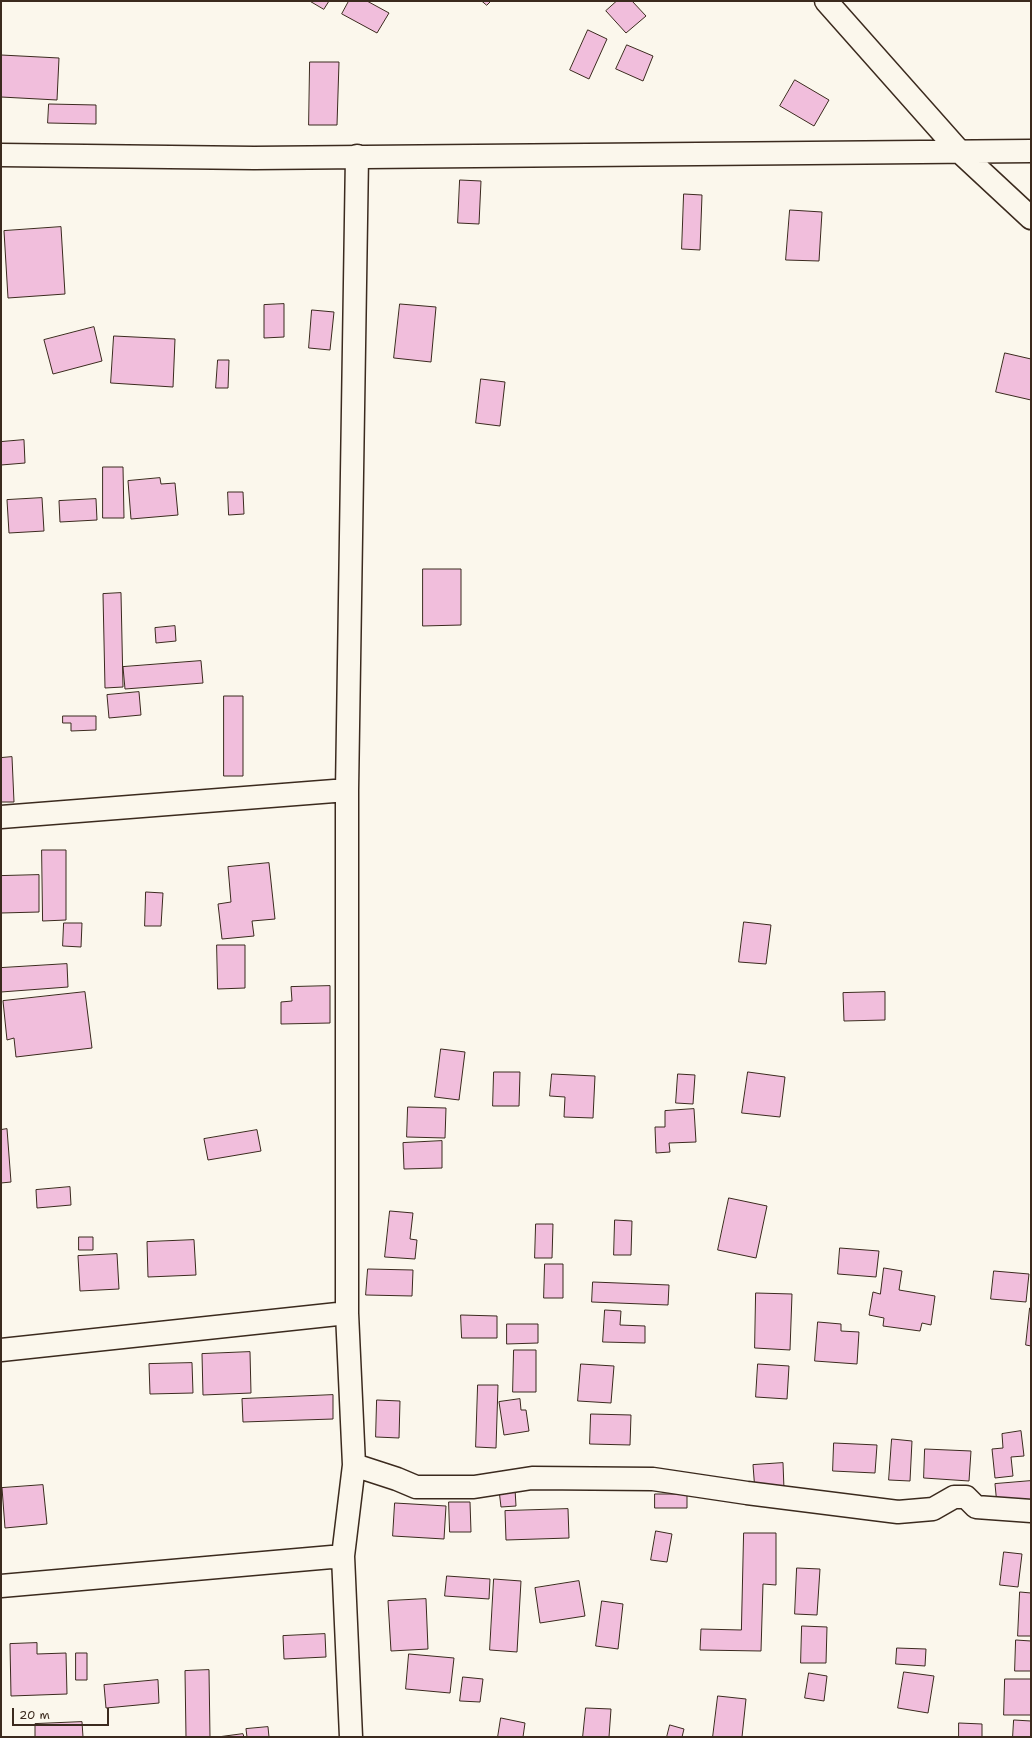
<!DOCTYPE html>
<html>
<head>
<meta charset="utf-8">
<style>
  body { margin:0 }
  #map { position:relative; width:1032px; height:1738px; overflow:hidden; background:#fbf7ec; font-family:"Shantell Sans",sans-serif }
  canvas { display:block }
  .frame { position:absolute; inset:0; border:2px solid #3b2a1e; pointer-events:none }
  .scale { position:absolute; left:12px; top:1708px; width:97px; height:18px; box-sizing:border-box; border:2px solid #3b2a1e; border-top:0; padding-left:5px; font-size:12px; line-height:14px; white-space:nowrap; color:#3b2a1e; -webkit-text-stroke:3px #fbf7ec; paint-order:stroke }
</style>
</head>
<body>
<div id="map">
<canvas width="1032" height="1738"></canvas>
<div class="frame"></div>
<div class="scale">20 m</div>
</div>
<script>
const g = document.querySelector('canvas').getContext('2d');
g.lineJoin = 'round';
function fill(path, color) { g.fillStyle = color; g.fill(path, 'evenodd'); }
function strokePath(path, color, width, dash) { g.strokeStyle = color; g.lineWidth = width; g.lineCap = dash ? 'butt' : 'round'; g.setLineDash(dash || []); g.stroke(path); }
const building = new Path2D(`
  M 310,1 L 329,1 L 324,9 Z
  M 349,1 L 367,1 L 389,13 L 377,33 L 342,14 Z
  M 482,1 L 491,1 L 487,5 Z
  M 617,1 L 632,1 L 646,16 L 626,33 L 606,11 Z
  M 588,30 L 607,39 L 589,79 L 570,70 Z
  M 627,45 L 653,56 L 643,81 L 616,69 Z
  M 1,55 L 59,58 L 57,100 L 1,97 Z
  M 310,62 L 339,62 L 337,125 L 309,125 Z
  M 795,80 L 829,100 L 814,126 L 780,106 Z
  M 49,104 L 96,105 L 96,124 L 48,123 Z
  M 460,180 L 481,181 L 479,224 L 458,223 Z
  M 684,194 L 702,195 L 700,250 L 682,249 Z
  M 790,210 L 822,212 L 819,261 L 786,260 Z
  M 61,227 L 65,294 L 8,298 L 4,231 Z
  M 284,304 L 284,337 L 264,338 L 264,305 Z
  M 400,304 L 436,307 L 431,362 L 394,358 Z
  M 312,310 L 334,312 L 330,350 L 309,348 Z
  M 94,327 L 102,361 L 53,374 L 44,340 Z
  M 114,336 L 175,339 L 173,387 L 111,383 Z
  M 1005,353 L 1031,359 L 1031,400 L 996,392 Z
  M 218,360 L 229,360 L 228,388 L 216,388 Z
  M 481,379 L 505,382 L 500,426 L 476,423 Z
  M 24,440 L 25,463 L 1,465 L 1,442 Z
  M 103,467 L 123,467 L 124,518 L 103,518 Z
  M 160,478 L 161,484 L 175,483 L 178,515 L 131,519 L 128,481 Z
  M 228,492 L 243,492 L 244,514 L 229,515 Z
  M 42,498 L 44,531 L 9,533 L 7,500 Z
  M 96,499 L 97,520 L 60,522 L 59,501 Z
  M 423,569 L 461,569 L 461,625 L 423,626 Z
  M 121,593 L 123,687 L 105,688 L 103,594 Z
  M 175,626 L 176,641 L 156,643 L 155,628 Z
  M 201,661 L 203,683 L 125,689 L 123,667 Z
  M 139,692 L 141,715 L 109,718 L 107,695 Z
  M 224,696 L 243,696 L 243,776 L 224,776 Z
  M 63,716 L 96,716 L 96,730 L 71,731 L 71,723 L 63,723 Z
  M 12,757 L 14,802 L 1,802 L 1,758 Z
  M 42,850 L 66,850 L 66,920 L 43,921 Z
  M 269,863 L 275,919 L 252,921 L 254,936 L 222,939 L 218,904 L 231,902 L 228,867 Z
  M 39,875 L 39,912 L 1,913 L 1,876 Z
  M 146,892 L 163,893 L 161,926 L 145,926 Z
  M 744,922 L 771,925 L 766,964 L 739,962 Z
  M 64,923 L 82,923 L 81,947 L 63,946 Z
  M 217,945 L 245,945 L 245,988 L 218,989 Z
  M 67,964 L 68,987 L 1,992 L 1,968 Z
  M 330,986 L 330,1023 L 281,1024 L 281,1002 L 292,1001 L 291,987 Z
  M 85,992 L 92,1048 L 16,1057 L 14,1038 L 7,1040 L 3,1001 Z
  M 885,992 L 885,1020 L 844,1021 L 843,993 Z
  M 441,1049 L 465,1052 L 459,1100 L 435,1097 Z
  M 494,1072 L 520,1072 L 519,1106 L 493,1106 Z
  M 748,1072 L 785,1077 L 780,1117 L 742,1113 Z
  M 552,1074 L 595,1076 L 593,1118 L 564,1117 L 565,1097 L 550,1096 Z
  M 678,1074 L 695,1075 L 693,1104 L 676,1103 Z
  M 408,1107 L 446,1108 L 445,1138 L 407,1137 Z
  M 694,1109 L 696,1142 L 669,1143 L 670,1152 L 656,1153 L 655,1127 L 665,1127 L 665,1111 Z
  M 7,1129 L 11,1182 L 1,1183 L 1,1130 Z
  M 257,1130 L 261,1151 L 208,1160 L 204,1139 Z
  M 442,1141 L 442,1168 L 404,1169 L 403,1143 Z
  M 70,1187 L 71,1205 L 37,1208 L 36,1190 Z
  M 729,1198 L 767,1206 L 756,1258 L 718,1250 Z
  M 390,1211 L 413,1213 L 410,1239 L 417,1240 L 415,1259 L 385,1257 Z
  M 615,1220 L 632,1221 L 631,1255 L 614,1255 Z
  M 536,1224 L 553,1224 L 552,1258 L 535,1258 Z
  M 79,1237 L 93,1237 L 93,1250 L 79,1250 Z
  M 194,1240 L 196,1275 L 148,1277 L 147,1242 Z
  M 840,1248 L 879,1251 L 876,1277 L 838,1274 Z
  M 117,1254 L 119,1289 L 80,1291 L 78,1256 Z
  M 545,1264 L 563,1264 L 563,1298 L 544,1298 Z
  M 884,1268 L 902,1271 L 899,1290 L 935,1296 L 931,1325 L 922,1323 L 920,1331 L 883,1326 L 884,1318 L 869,1315 L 873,1292 L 880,1294 Z
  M 368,1269 L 413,1270 L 412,1296 L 366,1295 Z
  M 994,1271 L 1029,1274 L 1026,1302 L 991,1299 Z
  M 593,1282 L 669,1285 L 668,1305 L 592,1302 Z
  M 756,1293 L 792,1294 L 790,1350 L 755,1348 Z
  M 1030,1308 L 1031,1308 L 1031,1346 L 1026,1345 Z
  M 605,1310 L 621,1311 L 620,1325 L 645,1326 L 645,1343 L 603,1342 Z
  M 461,1315 L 497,1316 L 497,1338 L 462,1338 Z
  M 818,1322 L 841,1324 L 841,1331 L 859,1332 L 857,1364 L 815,1361 Z
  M 507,1324 L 538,1324 L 538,1343 L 507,1344 Z
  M 514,1350 L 536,1350 L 536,1392 L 513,1392 Z
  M 250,1352 L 251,1393 L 203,1395 L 202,1354 Z
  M 192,1363 L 193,1393 L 150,1394 L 149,1364 Z
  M 581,1364 L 614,1366 L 611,1403 L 578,1401 Z
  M 758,1364 L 789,1366 L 787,1399 L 756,1397 Z
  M 478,1385 L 498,1385 L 496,1448 L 476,1447 Z
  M 333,1395 L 333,1419 L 243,1422 L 242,1399 Z
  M 520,1399 L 521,1410 L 526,1410 L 529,1431 L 504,1435 L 499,1402 Z
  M 377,1400 L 400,1401 L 399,1438 L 376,1437 Z
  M 591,1414 L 631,1415 L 630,1445 L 590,1444 Z
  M 1021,1431 L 1024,1456 L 1011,1457 L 1013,1476 L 995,1478 L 992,1449 L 1003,1448 L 1002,1434 Z
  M 892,1439 L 912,1441 L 910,1481 L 889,1480 Z
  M 834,1443 L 877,1445 L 875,1473 L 833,1471 Z
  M 925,1449 L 971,1451 L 969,1481 L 924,1478 Z
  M 783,1463 L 784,1489 L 755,1491 L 753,1465 Z
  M 1031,1481 L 1031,1502 L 997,1505 L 995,1484 Z
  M 43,1485 L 47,1524 L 5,1528 L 2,1488 Z
  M 515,1489 L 516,1506 L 501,1507 L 499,1490 Z
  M 655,1494 L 687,1494 L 687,1508 L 655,1508 Z
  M 449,1502 L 470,1502 L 471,1532 L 450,1532 Z
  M 395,1503 L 446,1506 L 444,1539 L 393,1536 Z
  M 568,1509 L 569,1538 L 506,1540 L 505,1511 Z
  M 656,1531 L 672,1534 L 667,1562 L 651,1560 Z
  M 744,1533 L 776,1533 L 776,1585 L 763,1584 L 761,1651 L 700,1650 L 701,1629 L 741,1630 Z
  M 1004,1552 L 1022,1554 L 1018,1587 L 1000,1585 Z
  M 797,1568 L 820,1569 L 817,1615 L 795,1614 Z
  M 447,1576 L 490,1579 L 489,1599 L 445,1596 Z
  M 494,1579 L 521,1581 L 517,1652 L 490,1650 Z
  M 579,1581 L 585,1616 L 540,1623 L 535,1588 Z
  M 1020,1592 L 1031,1593 L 1031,1636 L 1018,1636 Z
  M 426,1599 L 428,1649 L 391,1651 L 388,1601 Z
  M 602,1601 L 623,1604 L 618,1649 L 596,1646 Z
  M 802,1626 L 827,1627 L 826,1663 L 801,1663 Z
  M 325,1634 L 326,1657 L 284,1659 L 283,1636 Z
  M 1016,1640 L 1031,1641 L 1031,1671 L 1015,1671 Z
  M 37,1643 L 37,1654 L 66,1653 L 67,1694 L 11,1696 L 10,1644 Z
  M 897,1648 L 926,1649 L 925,1666 L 896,1664 Z
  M 76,1653 L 87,1653 L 87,1680 L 76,1680 Z
  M 409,1654 L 454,1658 L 450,1693 L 406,1689 Z
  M 209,1670 L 210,1737 L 186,1737 L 185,1671 Z
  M 904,1672 L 934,1676 L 928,1713 L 898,1708 Z
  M 809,1673 L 827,1676 L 824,1701 L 805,1698 Z
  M 463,1677 L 483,1679 L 480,1702 L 460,1701 Z
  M 1005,1679 L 1031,1679 L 1031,1715 L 1004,1715 Z
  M 158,1680 L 159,1703 L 106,1708 L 104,1685 Z
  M 718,1696 L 746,1699 L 742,1737 L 713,1737 Z
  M 586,1708 L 611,1709 L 609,1737 L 583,1737 Z
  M 501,1718 L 525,1723 L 523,1737 L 498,1737 Z
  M 1014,1720 L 1031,1721 L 1031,1737 L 1013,1737 Z
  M 82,1722 L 83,1737 L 35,1737 L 35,1724 Z
  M 959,1723 L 982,1724 L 982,1737 L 959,1737 Z
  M 670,1725 L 684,1729 L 682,1737 L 667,1737 Z
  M 268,1727 L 269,1737 L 247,1737 L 246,1729 Z
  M 243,1734 L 244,1737 L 218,1737 Z`);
fill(building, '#f1bedc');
strokePath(building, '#3b2a1e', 1);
const minor = new Path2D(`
  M 826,1 L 960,152 L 1031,218
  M 1,155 L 254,158 L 1031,151
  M 1,817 L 347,790
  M 1,1350 L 347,1313
  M 354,1465 L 397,1479 L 416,1487 L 474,1487 L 532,1478 L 653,1479 L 747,1493 L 898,1512 L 933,1509 L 954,1497 L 966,1497 L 976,1507 L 1031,1511
  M 1,1586 L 343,1556
  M 351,1737 L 343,1556 L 354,1465 L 347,1313 L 347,790 L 357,156`);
strokePath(minor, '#3b2a1e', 25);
strokePath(minor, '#fbf7ec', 22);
</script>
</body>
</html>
